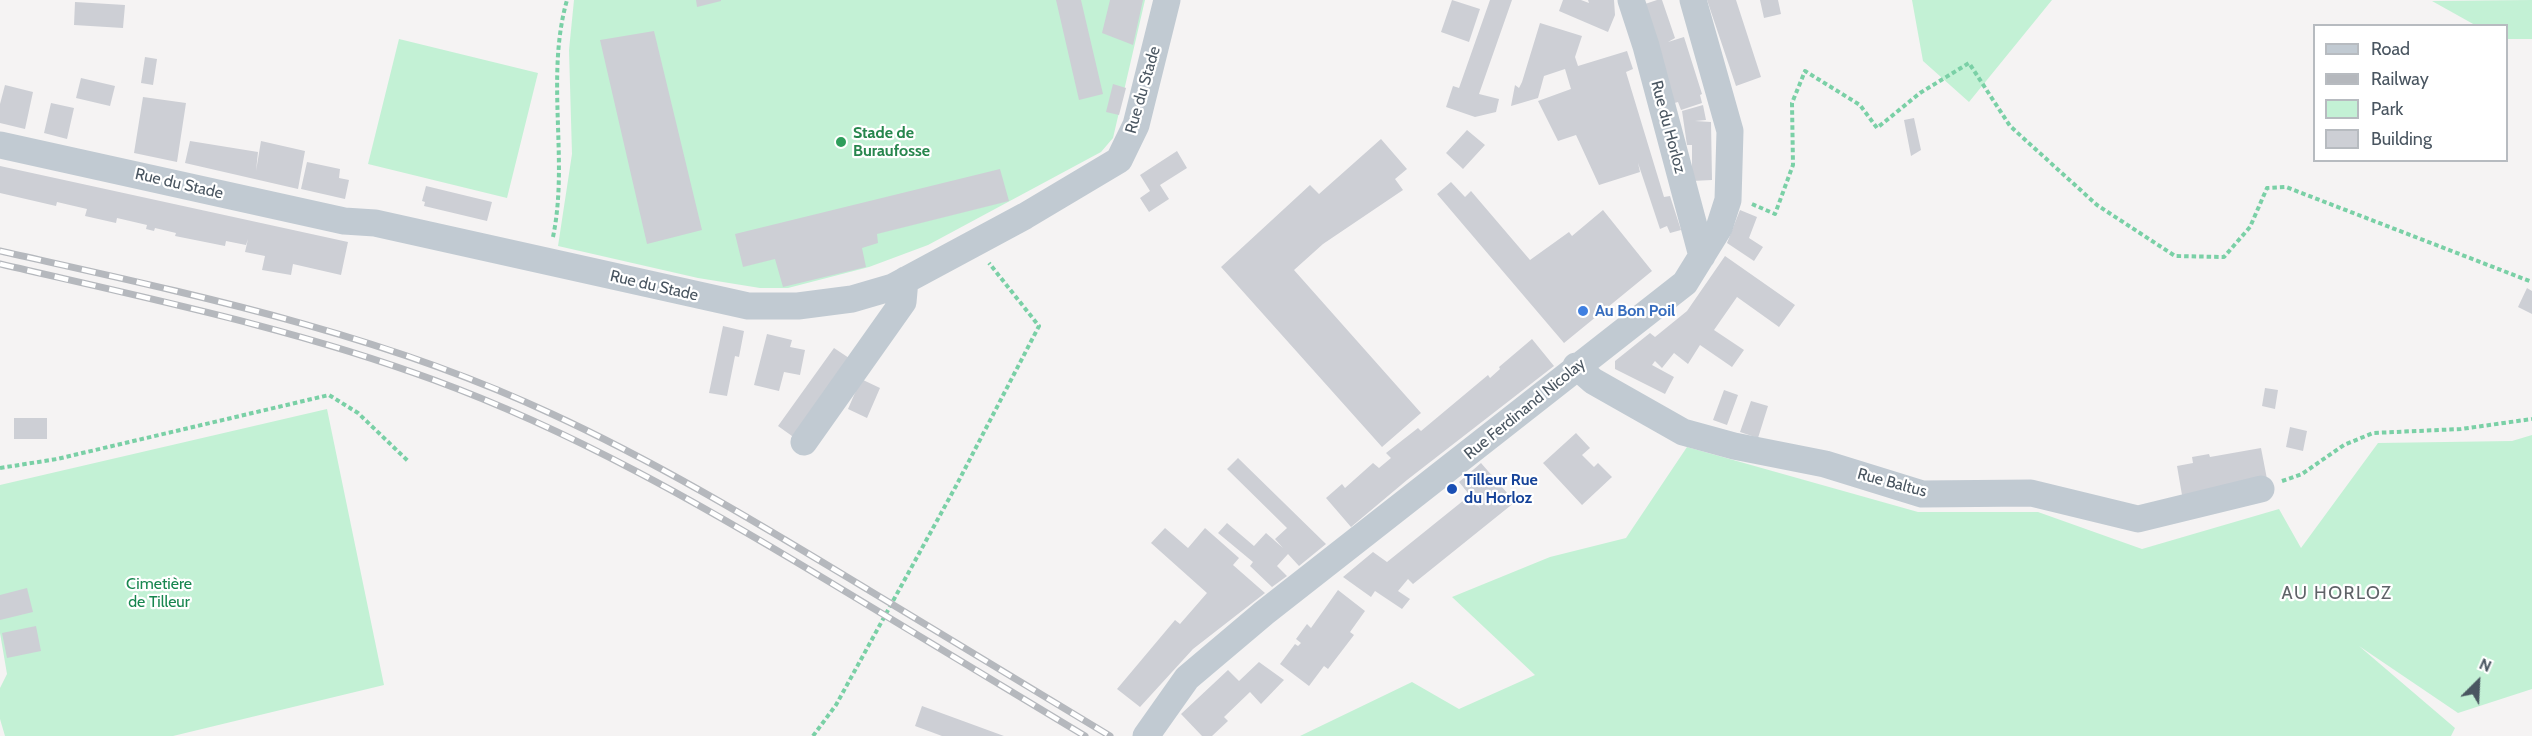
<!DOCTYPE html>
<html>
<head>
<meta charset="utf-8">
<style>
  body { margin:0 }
  #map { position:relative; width:2532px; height:736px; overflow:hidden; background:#f5f3f3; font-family:Cabin,sans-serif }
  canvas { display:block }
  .legend { position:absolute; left:2313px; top:24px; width:195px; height:138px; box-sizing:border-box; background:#fff; border:2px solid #b7bbc0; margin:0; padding:8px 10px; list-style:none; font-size:18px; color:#4a5661 }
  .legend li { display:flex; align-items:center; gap:12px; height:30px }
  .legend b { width:30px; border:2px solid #b7bbc0 }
  .north { position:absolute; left:2448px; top:652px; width:60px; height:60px; -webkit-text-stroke:4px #fff; paint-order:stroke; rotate:24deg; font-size:16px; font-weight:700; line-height:24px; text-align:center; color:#4a5661 }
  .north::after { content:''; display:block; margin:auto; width:21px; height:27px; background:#4a5661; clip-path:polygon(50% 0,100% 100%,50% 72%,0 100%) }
</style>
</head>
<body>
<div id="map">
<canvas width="2532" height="736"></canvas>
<ul class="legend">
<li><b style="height:8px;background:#c1cad2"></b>Road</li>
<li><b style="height:8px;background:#b5b8bd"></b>Railway</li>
<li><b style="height:16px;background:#c3f1d5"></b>Park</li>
<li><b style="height:16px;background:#cdcfd5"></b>Building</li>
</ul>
<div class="north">N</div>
</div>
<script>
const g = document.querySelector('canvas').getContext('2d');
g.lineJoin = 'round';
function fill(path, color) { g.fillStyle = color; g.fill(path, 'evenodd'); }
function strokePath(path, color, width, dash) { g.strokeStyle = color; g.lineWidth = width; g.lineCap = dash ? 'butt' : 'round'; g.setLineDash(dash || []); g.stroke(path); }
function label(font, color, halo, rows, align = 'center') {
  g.font = font + ' Cabin,sans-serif'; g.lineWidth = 4.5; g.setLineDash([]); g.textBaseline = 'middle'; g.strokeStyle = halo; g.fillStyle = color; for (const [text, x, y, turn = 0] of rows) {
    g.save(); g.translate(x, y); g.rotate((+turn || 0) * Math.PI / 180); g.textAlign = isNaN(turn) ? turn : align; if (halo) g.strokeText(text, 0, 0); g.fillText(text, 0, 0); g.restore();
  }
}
fill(new Path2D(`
  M 574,0 L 1145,0 L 1113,138 L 1101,152 L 928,245 L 869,267 L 788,288 L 760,288 L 698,278 L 558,246 L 572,154 L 569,50 Z
  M 1912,0 L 2052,0 L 1969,102 L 1923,61 Z
  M 2532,0 L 2532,39 L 2507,39 L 2506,26 L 2475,25 L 2432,1 Z
  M 399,39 L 538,73 L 507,198 L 368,164 Z
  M 327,409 L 384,685 L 173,736 L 5,736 L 0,719 L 0,688 L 7,674 L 0,633 L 0,485 Z
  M 2532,435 L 2532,689 L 2458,713 L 2359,646 L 2455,728 L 2451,736 L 1300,736 L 1412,682 L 1459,709 L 1535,675 L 1452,597 L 1550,557 L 1626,538 L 1687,447 L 1918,512 L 2038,512 L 2142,549 L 2279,509 L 2301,548 L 2378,443 L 2512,441 Z`), '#c3f1d5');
fill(new Path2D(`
  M 696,0 L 721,0 L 721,1 L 697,7 Z
  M 1056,0 L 1081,0 L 1103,94 L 1079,100 Z
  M 1110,0 L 1143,0 L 1133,45 L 1102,33 Z
  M 1452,0 L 1480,9 L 1469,42 L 1441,32 Z
  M 1490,0 L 1512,0 L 1479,94 L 1499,99 L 1496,112 L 1475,117 L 1446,107 L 1453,86 L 1459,88 Z
  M 1563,0 L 1581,0 L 1589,3 L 1588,0 L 1614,0 L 1615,15 L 1608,32 L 1559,11 Z
  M 1657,0 L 1662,0 L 1675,38 L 1668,42 L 1684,37 L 1702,94 L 1700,95 L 1702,103 L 1681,110 L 1678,102 L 1671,104 L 1645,4 Z
  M 1707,0 L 1736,0 L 1761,77 L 1736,86 Z
  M 1760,0 L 1778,0 L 1781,14 L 1764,18 Z
  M 75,2 L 125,5 L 123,28 L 74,25 Z
  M 1540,23 L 1582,36 L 1575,57 L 1578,66 L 1627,51 L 1633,69 L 1626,72 L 1657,174 L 1664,197 L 1670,196 L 1681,230 L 1670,233 L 1667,226 L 1660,229 L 1638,163 L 1640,172 L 1599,185 L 1576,135 L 1558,141 L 1538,101 L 1571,89 L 1565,69 L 1544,76 L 1538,98 L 1511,106 L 1515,85 L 1519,88 L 1522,82 Z
  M 654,31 L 702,230 L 647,244 L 600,40 Z
  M 145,57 L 157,59 L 153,85 L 141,83 Z
  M 81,78 L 115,86 L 110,106 L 76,98 Z
  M 1113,84 L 1126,88 L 1119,115 L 1106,112 Z
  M 5,85 L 33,92 L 25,129 L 0,123 L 0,104 Z
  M 143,97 L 186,103 L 177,162 L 134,153 Z
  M 51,103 L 74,108 L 67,139 L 44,133 Z
  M 1703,105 L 1706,120 L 1695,121 L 1711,122 L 1712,180 L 1692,181 L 1692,145 L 1687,145 L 1682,111 Z
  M 1914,118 L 1921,150 L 1911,156 L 1904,120 Z
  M 1467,130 L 1485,145 L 1463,169 L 1446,153 Z
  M 1381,139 L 1407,169 L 1395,179 L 1403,190 L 1323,244 L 1294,270 L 1421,413 L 1382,447 L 1221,267 L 1310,185 L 1319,194 Z
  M 190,141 L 258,152 L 256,171 L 261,141 L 305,151 L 298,189 L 185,163 Z
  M 1177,151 L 1187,168 L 1160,185 L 1169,199 L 1149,212 L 1140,198 L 1150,191 L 1140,175 Z
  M 307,162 L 340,169 L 339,178 L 349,180 L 345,199 L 301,189 Z
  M 0,166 L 348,242 L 341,275 L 293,264 L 291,275 L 262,270 L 265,256 L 245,252 L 248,239 L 246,245 L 226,241 L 225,246 L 175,236 L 176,233 L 155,228 L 154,231 L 146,229 L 147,225 L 117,218 L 116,223 L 85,216 L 87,209 L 57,202 L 56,206 L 0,193 Z
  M 1000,169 L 1009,201 L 877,234 L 878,243 L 862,248 L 866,267 L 783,287 L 775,259 L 743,267 L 735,234 Z
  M 1451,182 L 1465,197 L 1471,191 L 1530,260 L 1569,232 L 1572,236 L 1603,210 L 1652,271 L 1564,343 L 1437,194 Z
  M 426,186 L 492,202 L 487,221 L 424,206 L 425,202 L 422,201 Z
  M 1740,210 L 1757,217 L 1749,238 L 1763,247 L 1754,261 L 1727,243 Z
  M 1725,256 L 1795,305 L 1779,327 L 1737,297 L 1714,330 L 1744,350 L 1732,367 L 1700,345 L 1688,364 L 1674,353 L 1662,368 L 1655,361 L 1652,365 L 1674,377 L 1665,394 L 1615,369 L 1615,361 L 1650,333 L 1655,337 L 1687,311 Z
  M 2527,288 L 2532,291 L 2532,314 L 2518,307 Z
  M 723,326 L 744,331 L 739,357 L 735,356 L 727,396 L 709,393 Z
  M 767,334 L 792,340 L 790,347 L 805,350 L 800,375 L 784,372 L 779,391 L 754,385 Z
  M 1532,339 L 1554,366 L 1407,480 L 1351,527 L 1326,498 L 1342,484 L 1345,488 L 1373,463 L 1379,468 L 1391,458 L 1386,453 L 1418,428 L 1421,431 L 1488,375 L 1490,378 L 1500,369 L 1499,367 Z
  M 834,348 L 855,362 L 799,441 L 778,426 Z
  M 861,379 L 880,388 L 867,418 L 848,409 Z
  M 2265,388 L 2278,390 L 2275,409 L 2262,406 Z
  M 1724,390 L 1738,395 L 1727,425 L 1713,420 Z
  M 1751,401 L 1768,406 L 1758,438 L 1740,432 Z
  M 14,418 L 47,418 L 47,439 L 14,439 Z
  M 2290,427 L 2307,431 L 2303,451 L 2286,447 Z
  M 1576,433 L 1590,448 L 1582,455 L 1594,467 L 1598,463 L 1612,477 L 1582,505 L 1543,463 Z
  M 2261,448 L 2267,479 L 2182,495 L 2177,466 L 2193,463 L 2192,457 L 2209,454 L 2210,457 Z
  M 1238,458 L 1326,544 L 1299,566 L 1288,554 L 1277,566 L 1287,576 L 1272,587 L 1250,566 L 1253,562 L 1218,533 L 1227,523 L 1254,546 L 1266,533 L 1283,548 L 1275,539 L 1287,528 L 1227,469 Z
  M 1481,463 L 1515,502 L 1413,584 L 1408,579 L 1398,591 L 1410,599 L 1402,609 L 1375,591 L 1371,597 L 1343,577 L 1373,552 L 1387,562 L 1469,496 L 1482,510 L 1459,482 Z
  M 1165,528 L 1188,548 L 1205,528 L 1239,558 L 1233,565 L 1265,593 L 1193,649 L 1140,707 L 1117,689 L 1175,620 L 1180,624 L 1207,593 L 1151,543 Z
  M 27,588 L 33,612 L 0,620 L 0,595 Z
  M 1338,590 L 1365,611 L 1350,632 L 1354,635 L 1328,669 L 1324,666 L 1309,686 L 1280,664 L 1295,644 L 1298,646 L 1301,643 L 1296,639 L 1307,624 L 1311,628 Z
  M 36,626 L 41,651 L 7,658 L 2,633 Z
  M 1259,662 L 1284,680 L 1261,704 L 1250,692 L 1224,717 L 1228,721 L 1212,736 L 1202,736 L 1181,714 L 1228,670 L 1239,681 Z
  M 922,706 L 1004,736 L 942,736 L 915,726 Z`), '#cdcfd5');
strokePath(new Path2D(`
  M 1752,204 L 1775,214 L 1793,165 L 1792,103 L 1805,71 L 1860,105 L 1877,128 L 1920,93 L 1969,63 L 2010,126 L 2097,205 L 2175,256 L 2224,257 L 2250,227 L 2267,188 L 2286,187 L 2532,282
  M 553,237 C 569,160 545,77 567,0
  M 0,468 L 57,459 L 329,395 L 358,413 L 408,461
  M 2282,481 L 2302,474 L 2344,445 L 2373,433 L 2461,429 L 2532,419
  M 813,736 L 836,705 L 956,486 L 1039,326 L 989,263`), '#7ad0a6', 4, [4.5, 3]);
strokePath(new Path2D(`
  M 1631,0 L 1646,46 L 1702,256
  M 0,145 L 344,221 L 375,223 L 748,306 L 798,306 L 852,299 L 893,287 L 1025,216 L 1119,160 L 1136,125 L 1167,0
  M 1576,366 L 1593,381 L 1683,432 L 1734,446 L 1825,464 L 1922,494 L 2031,493 L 2138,519 L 2261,489
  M 804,442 L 903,302 L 905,280
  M 1146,736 L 1187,678 L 1264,613 L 1685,283 L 1719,228 L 1728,200 L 1730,131 L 1693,0`), '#c1cad2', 27);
const rail = new Path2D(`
  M 0,251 C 186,293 378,332 552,414 C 654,461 751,519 847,577 C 935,630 1022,683 1110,736
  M 0,264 C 146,298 293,328 434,380 C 573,431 702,505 828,581 C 914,633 999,684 1085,736`);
strokePath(rail, '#b5b8bd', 7);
strokePath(rail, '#fff', 4.5, [14]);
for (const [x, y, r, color] of [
  [841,142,6,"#2e9e5b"],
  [1583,311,6,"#3f7fe0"],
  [1452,489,6,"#1a4fb4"]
]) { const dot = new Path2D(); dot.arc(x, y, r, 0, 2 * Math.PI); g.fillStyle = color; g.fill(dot); strokePath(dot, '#fff', 2); }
label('16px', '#4a5661', '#fff', [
  ["Rue du Stade",1143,90,-74],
  ["Rue du Horloz",1668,127,75],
  ["Rue du Stade",179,184,13],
  ["Rue du Stade",654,286,13],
  ["Rue Ferdinand Nicolay",1525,409,-39],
  ["Rue Baltus",1892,483,15]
]);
label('bold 16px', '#27864d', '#fff', [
  ["Stade de",853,133],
  ["Buraufosse",853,151]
], 'left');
label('bold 16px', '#366cbe', '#fff', [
  ["Au Bon Poil",1595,311]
], 'left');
label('bold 16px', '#164399', '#fff', [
  ["Tilleur Rue",1464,480],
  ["du Horloz",1464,498]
], 'left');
label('16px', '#17864f', '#fff', [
  ["Cimetière",159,584],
  ["de Tilleur",159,602]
]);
g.letterSpacing = '1.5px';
label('18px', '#5f6368', '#fff', [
  ["AU HORLOZ",2337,594]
]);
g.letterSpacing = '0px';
</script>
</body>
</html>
